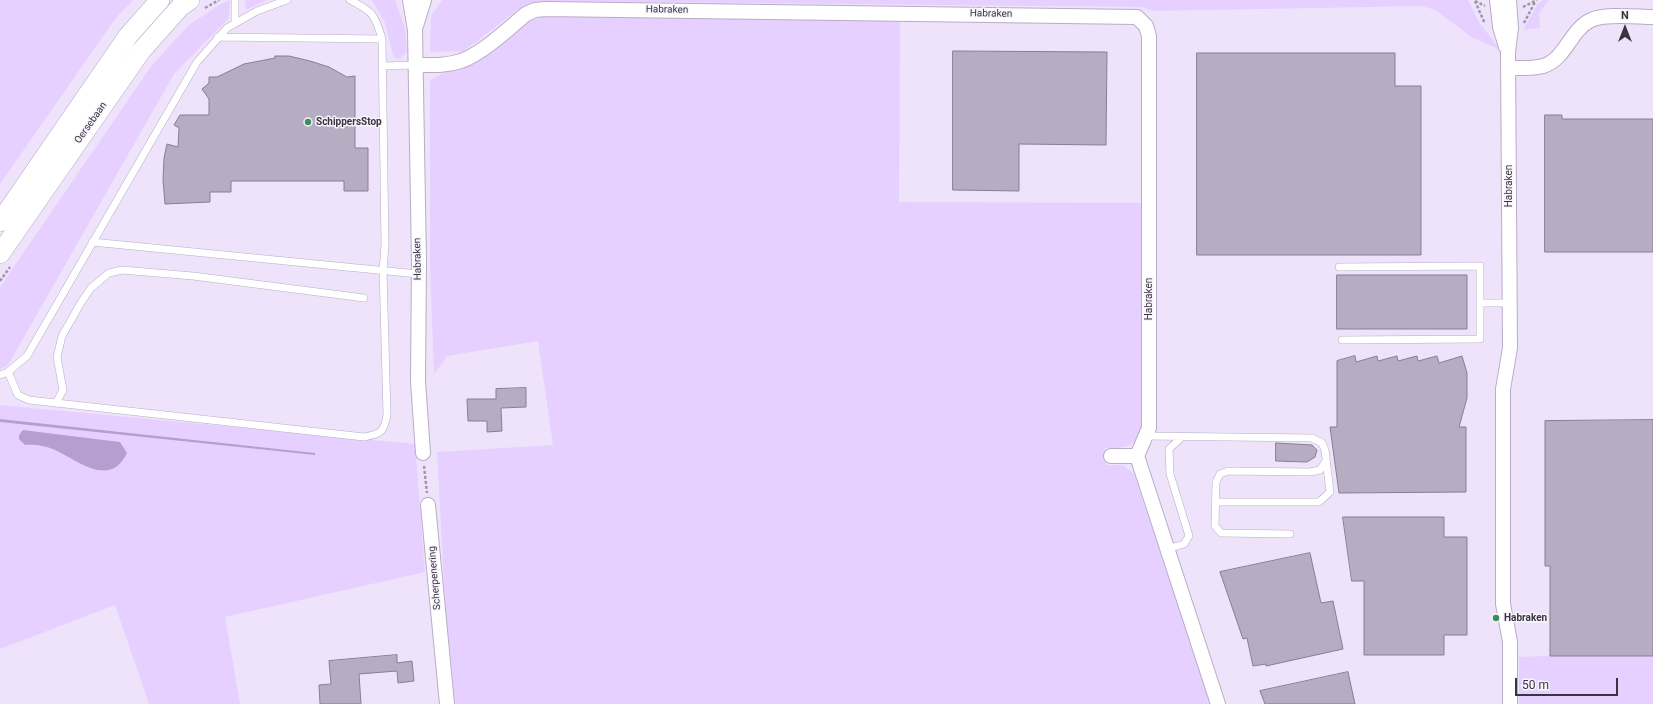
<!DOCTYPE html>
<html>
<head>
<meta charset="utf-8">
<style>
  body { margin:0 }
  #map { position:relative; width:1653px; height:704px; overflow:hidden; background:#eee3fb; font-family:Roboto,sans-serif }
  canvas { display:block }
  .north { position:absolute; left:1605px; top:8px; width:40px; height:40px; -webkit-text-stroke:3px #f8f4fd; paint-order:stroke; rotate:0deg; font-size:11px; font-weight:700; line-height:16px; text-align:center; color:#39353e }
  .north::after { content:''; display:block; margin:auto; width:14px; height:18px; background:#39353e; clip-path:polygon(50% 0,100% 100%,50% 72%,0 100%) }
  .scale { position:absolute; left:1515px; top:678px; width:103px; height:18px; box-sizing:border-box; border:2px solid #39353e; border-top:0; padding-left:5px; font-size:12px; line-height:14px; white-space:nowrap; color:#39353e; -webkit-text-stroke:3px #f8f4fd; paint-order:stroke }
</style>
</head>
<body>
<div id="map">
<canvas width="1653" height="704"></canvas>
<div class="north">N</div>
<div class="scale">50 m</div>
</div>
<script>
const g = document.querySelector('canvas').getContext('2d');
g.lineJoin = 'round';
function fill(path, color) { g.fillStyle = color; g.fill(path, 'evenodd'); }
function strokePath(path, color, width, dash) { g.strokeStyle = color; g.lineWidth = width; g.lineCap = dash ? 'butt' : 'round'; g.setLineDash(dash || []); g.stroke(path); }
function label(font, color, halo, rows, align = 'center') {
  g.font = font + ' Roboto,sans-serif'; g.lineWidth = 3; g.setLineDash([]); g.textBaseline = 'middle'; g.strokeStyle = halo; g.fillStyle = color; for (const [text, x, y, turn = 0] of rows) {
    g.save(); g.translate(x, y); g.rotate((+turn || 0) * Math.PI / 180); g.textAlign = isNaN(turn) ? turn : align; if (halo) g.strokeText(text, 0, 0); g.fillText(text, 0, 0); g.restore();
  }
}
fill(new Path2D(`
  M 0,0 L 133,0 L 115,19 L 0,184 Z
  M 230,0 L 229,18 L 174,74 L 8,365 L 0,369 L 0,287 L 152,65 L 189,25 L 219,5 Z
  M 245,0 L 267,0 L 246,10 Z
  M 372,0 L 395,0 L 405,28 L 407,52 L 400,59 L 395,58 L 393,55 L 385,23 Z
  M 442,0 L 1468,0 L 1479,22 L 1500,50 L 1473,38 L 1435,10 L 1422,6 L 1153,11 L 1142,7 L 545,1 L 531,3 L 516,11 L 464,51 L 430,52 L 431,16 Z
  M 1543,0 L 1549,0 L 1539,13 L 1540,28 L 1523,30 L 1537,5 Z
  M 545,16 L 900,20 L 899,202 L 1143,203 L 1143,432 C 1135,448 1121,448 1105,448 L 1106,465 L 1123,465 L 1134,474 L 1211,704 L 455,704 L 445,601 L 437,452 L 553,445 L 538,341 L 447,356 L 434,374 L 430,265 L 430,80 L 452,69 L 471,65 L 530,21 Z
  M 0,405 L 415,444 L 425,572 L 225,617 L 240,704 L 149,704 L 115,605 L 0,649 L 0,422 L 315,455 L 315,453 L 0,419 ZM 23,430 L 120,442 L 127,453 C 108,489 79,460 55,450 C 46,446 35,444 25,445 L 19,435 Z
  M 1653,652 L 1653,704 L 1519,704 L 1519,657 Z`), '#e6d0ff');
fill(new Path2D(`
  M 0,419 L 315,453 L 315,455 L 0,422 Z
  M 23,430 L 120,442 L 127,453 C 110,489 77,460 55,450 C 46,446 35,444 25,445 L 19,439 L 19,435 Z`), '#b69ed1');
const building = new Path2D(`
  M 953,51 L 1107,52 L 1106,145 L 1019,144 L 1019,191 L 953,190 Z
  M 1197,53 L 1395,53 L 1395,86 L 1421,86 L 1421,255 L 1197,255 Z
  M 275,56 L 289,56 L 310,61 L 329,67 L 347,77 L 355,76 L 355,148 L 368,148 L 368,191 L 344,191 L 344,181 L 231,181 L 231,192 L 210,192 L 210,202 L 165,204 L 163,180 L 164,158 L 167,144 L 178,147 L 179,128 L 174,125 L 180,115 L 209,115 L 209,99 L 202,89 L 209,83 L 209,77 L 217,77 L 244,64 L 275,58 Z
  M 1545,115 L 1562,115 L 1562,119 L 1653,119 L 1653,252 L 1545,252 Z
  M 1337,275 L 1467,275 L 1467,329 L 1337,329 Z
  M 1355,356 L 1356,362 L 1377,356 L 1378,361 L 1397,356 L 1398,361 L 1417,356 L 1418,361 L 1437,356 L 1439,363 L 1462,356 L 1467,373 L 1467,398 L 1459,427 L 1466,427 L 1466,492 L 1339,493 L 1330,427 L 1337,427 L 1337,361 Z
  M 526,388 L 526,407 L 501,408 L 502,431 L 487,432 L 487,421 L 468,421 L 467,399 L 496,399 L 496,389 Z
  M 1653,420 L 1653,656 L 1550,656 L 1550,566 L 1545,566 L 1545,421 Z
  M 1276,443 L 1312,445 L 1317,450 L 1315,457 L 1307,462 L 1276,461 Z
  M 1343,517 L 1444,517 L 1444,537 L 1467,537 L 1467,635 L 1444,635 L 1444,655 L 1364,655 L 1364,581 L 1352,581 Z
  M 1310,553 L 1321,603 L 1333,601 L 1343,649 L 1266,666 L 1266,664 L 1253,666 L 1247,638 L 1243,639 L 1220,572 Z
  M 397,655 L 397,663 L 412,661 L 414,681 L 398,683 L 397,671 L 359,674 L 361,704 L 320,704 L 319,685 L 331,684 L 329,661 Z
  M 1348,672 L 1355,704 L 1265,704 L 1260,691 Z`);
fill(building, '#b7adc3');
strokePath(building, '#887e93', 1);
const lane = new Path2D(`
  M 235,23 L 235,0
  M 218,37 L 382,39
  M 383,66 L 415,65
  M 92,242 L 418,274
  M 1339,267 L 1480,266 L 1480,339 L 1342,340
  M 1480,303 L 1510,303
  M 8,372 L 18,395 L 29,400 L 364,437 C 381,434 384,432 387,415 L 383,271 L 385,245 L 382,39 C 375,14 373,12 350,0
  M 0,375 L 8,372 L 27,356 L 197,62 L 227,28 L 257,11 L 287,0
  M 56,403 L 63,390 L 57,357 L 62,336 L 82,301 L 91,288 L 109,273 L 122,270 L 193,276 L 364,298
  M 1146,436 L 1312,438 L 1322,443 L 1325,450 L 1330,492 L 1319,502 L 1215,502
  M 1290,534 L 1221,533 L 1215,526 L 1216,482 L 1220,474 L 1228,471 L 1310,472 L 1320,470 L 1326,461
  M 1167,549 L 1184,544 L 1189,536 L 1170,474 L 1169,449 L 1182,437`);
const street = new Path2D(`
  M 410,0 L 415,30 L 419,261 L 418,381 L 423,453
  M 1497,0 L 1500,27 L 1506,47
  M 1509,0 L 1511,28 L 1508,52 L 1510,348 L 1503,389 L 1503,604 L 1510,642 L 1510,704
  M 416,26 L 424,0
  M 415,65 C 431,65 446,66 461,61 C 483,53 508,29 526,14 L 535,10 L 545,9 L 1137,17 L 1146,26 L 1149,36 L 1149,428 L 1137,456 L 1218,704
  M 1509,68 C 1520,68 1532,69 1543,66 C 1566,59 1570,30 1591,20 C 1606,13 1637,17 1653,17
  M 1111,456 L 1137,456
  M 428,505 L 447,704`);
const secondary = new Path2D(`
  M 0,222 L 128,36 L 160,0
  M 0,254 L 141,51 L 180,7 L 190,0`);
strokePath(lane, '#b8adc4', 8);
strokePath(street, '#b8adc4', 16);
strokePath(secondary, '#b8adc4', 20);
strokePath(new Path2D(`
  M 1475,1 L 1485,24
  M 1475,1 L 1485,6
  M 1523,7 L 1537,0
  M 205,8 L 219,0
  M 1524,23 L 1535,2
  M 0,281 L 10,267
  M 424,466 L 427,493`), '#9f97a9', 2.5, [3, 2]);
strokePath(lane, '#fff', 7);
strokePath(street, '#fff', 14);
strokePath(secondary, '#fff', 19);
for (const [x, y, r, color] of [
  [308,122,4,"#3c8e60"],
  [1496,618,4,"#3c8e60"]
]) { const dot = new Path2D(); dot.arc(x, y, r, 0, 2 * Math.PI); g.fillStyle = color; g.fill(dot); strokePath(dot, '#f8f4fd', 1.5); }
label('10px', '#39353e', '#f8f4fd', [
  ["Habraken",667,10,1],
  ["Habraken",991,14,1],
  ["Oersebaan",91,123,-55],
  ["Habraken",1509,186,-90],
  ["Habraken",418,259,-91],
  ["Habraken",1149,299,-90],
  ["Scherpenering",435,578,-95]
]);
label('bold 10px', '#39353e', '#f8f4fd', [
  ["SchippersStop",316,122],
  ["Habraken",1504,618]
], 'left');
</script>
</body>
</html>
